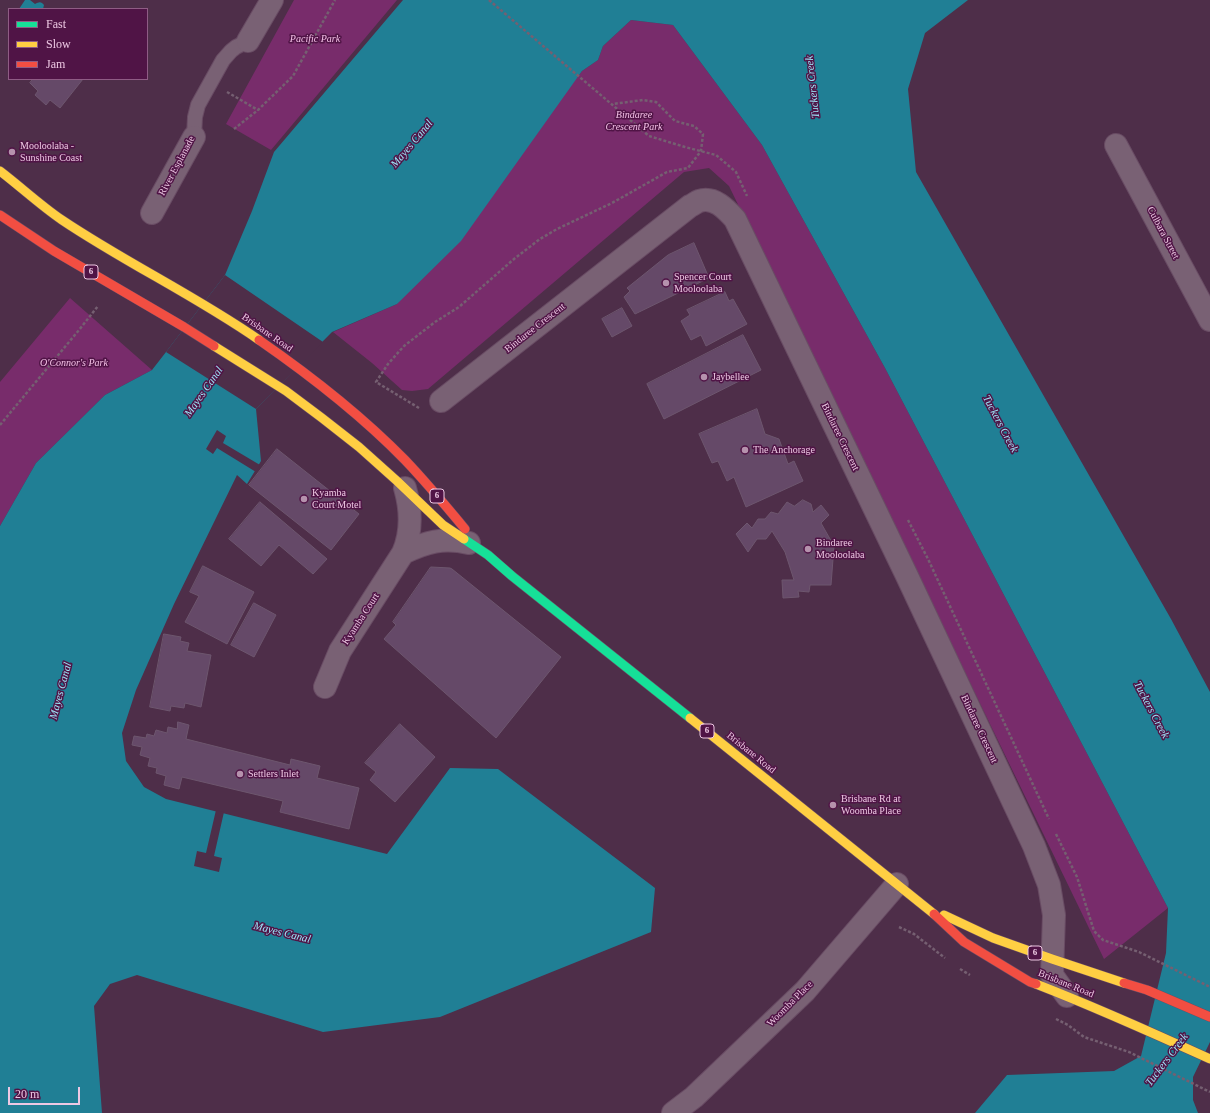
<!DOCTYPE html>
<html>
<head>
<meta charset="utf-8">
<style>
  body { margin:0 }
  #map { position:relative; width:1210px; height:1113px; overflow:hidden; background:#4e2e49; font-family:Georgia,serif }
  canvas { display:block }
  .legend { position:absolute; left:8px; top:8px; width:140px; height:72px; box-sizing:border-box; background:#501446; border:1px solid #8f5c85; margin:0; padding:5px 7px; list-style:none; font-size:12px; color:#edc8e3 }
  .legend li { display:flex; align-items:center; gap:8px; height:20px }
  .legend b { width:20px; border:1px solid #8f5c85 }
  .scale { position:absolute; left:8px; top:1087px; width:72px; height:18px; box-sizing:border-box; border:2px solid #edc8e3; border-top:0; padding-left:5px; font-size:12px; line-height:14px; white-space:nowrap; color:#edc8e3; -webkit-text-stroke:3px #501446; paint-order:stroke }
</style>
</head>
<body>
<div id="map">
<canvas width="1210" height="1113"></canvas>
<ul class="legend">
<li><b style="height:5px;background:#16e098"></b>Fast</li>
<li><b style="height:5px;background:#ffcf43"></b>Slow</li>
<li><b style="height:5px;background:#f24e42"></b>Jam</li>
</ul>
<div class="scale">20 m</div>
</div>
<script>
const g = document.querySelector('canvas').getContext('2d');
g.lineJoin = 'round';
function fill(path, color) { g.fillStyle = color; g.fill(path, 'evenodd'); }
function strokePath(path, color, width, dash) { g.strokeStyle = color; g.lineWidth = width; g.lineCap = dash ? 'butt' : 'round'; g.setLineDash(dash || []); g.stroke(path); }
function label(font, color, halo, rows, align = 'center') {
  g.font = font + ' Georgia,serif'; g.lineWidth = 3; g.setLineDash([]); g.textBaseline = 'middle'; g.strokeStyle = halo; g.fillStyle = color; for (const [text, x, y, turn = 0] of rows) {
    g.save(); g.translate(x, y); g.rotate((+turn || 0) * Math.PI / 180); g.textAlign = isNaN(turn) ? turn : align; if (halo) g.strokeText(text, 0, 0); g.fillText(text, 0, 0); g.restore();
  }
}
fill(new Path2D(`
  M 294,0 L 397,0 L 271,150 L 226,124 Z
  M 631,20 L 673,25 L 762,145 L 885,368 L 1168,908 L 1104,959 L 729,186 L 709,168 L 684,172 L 428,389 L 412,391 L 402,390 L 372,363 L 333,332 L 397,304 L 582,71 L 598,60 L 603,46 Z
  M 70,298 L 152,370 L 105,395 L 36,463 L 0,526 L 0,382 Z`), '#782c6b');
fill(new Path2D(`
  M 25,0 L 30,0 L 35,4 C 39,2 41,1 44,5 L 43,9 L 19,9 Z
  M 403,0 L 968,0 L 925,33 L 908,89 L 916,172 L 1171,619 L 1210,692 L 1210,1042 L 1193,1077 L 1193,1100 L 1198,1113 L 975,1113 L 1007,1075 L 1114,1071 L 1141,1056 L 1166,953 L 1168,908 L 885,368 L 762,145 L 673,25 L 631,20 L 603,46 L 598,60 L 582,71 L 461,241 L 397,304 L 332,332 L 256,409 L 261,461 L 247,484 L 237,475 L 174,604 L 136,690 L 122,733 L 126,761 L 144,787 L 166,799 L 387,854 L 450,768 L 498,769 L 655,888 L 651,932 L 440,1017 L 323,1032 L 137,975 L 110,984 L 94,1006 L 102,1113 L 0,1113 L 0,526 L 36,463 L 105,395 L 152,370 L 166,352 L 225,275 L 252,211 L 274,152 Z`), '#207f95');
fill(new Path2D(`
  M 225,275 L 323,342 L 256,409 L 166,352 Z
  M 217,430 L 226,436 L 223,443 L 260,465 L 256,472 L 217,448 L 213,454 L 206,449 Z
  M 216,810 L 224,812 L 214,856 L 222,858 L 219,872 L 194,866 L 197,851 L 206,853 Z`), '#4e2e49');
const building = new Path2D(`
  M 33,79 L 83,79 L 60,108 L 50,100 L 46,105 L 35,95 L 38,91 L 30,83 Z
  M 694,243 L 709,278 L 635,314 L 624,297 L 630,291 L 627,288 L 668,255 Z
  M 725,292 L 729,301 L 733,299 L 747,324 L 706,346 L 701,335 L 691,340 L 681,321 L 690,315 L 687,310 Z
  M 622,308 L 632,326 L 612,337 L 602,319 Z
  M 743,335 L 761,370 L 664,419 L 647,384 Z
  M 757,409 L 765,434 L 779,439 L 788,464 L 794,461 L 803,481 L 746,507 L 734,477 L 727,481 L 718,461 L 712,463 L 699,434 Z
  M 277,449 L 359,514 L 331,550 L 249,485 Z
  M 803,500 L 811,504 L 813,512 L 821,505 L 829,515 L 821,523 L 834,546 L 831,585 L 810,585 L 809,592 L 798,591 L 799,597 L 783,598 L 782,580 L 794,580 L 785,552 L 772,531 L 766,539 L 757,539 L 748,552 L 736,534 L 747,523 L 752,528 L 758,519 L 765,519 L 771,512 L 778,514 L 787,502 L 794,506 Z
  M 260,502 L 327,559 L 313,574 L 279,545 L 261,566 L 229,539 Z
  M 203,566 L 254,592 L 227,644 L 185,622 L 199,596 L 190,592 Z
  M 431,567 L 450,568 L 452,569 L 561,657 L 496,738 L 384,639 L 396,625 L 393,622 Z
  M 254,603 L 276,615 L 254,657 L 231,645 Z
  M 164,634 L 181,637 L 180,641 L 189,643 L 187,651 L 211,655 L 201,707 L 185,703 L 184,708 L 171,706 L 170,711 L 150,707 Z
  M 178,722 L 189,725 L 186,739 L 290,765 L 291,759 L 320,766 L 317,778 L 359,788 L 349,829 L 280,812 L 283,801 L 182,777 L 179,789 L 164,785 L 166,776 L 156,773 L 157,768 L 148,766 L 150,758 L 140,755 L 142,747 L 132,745 L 134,736 L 146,738 L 147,734 L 154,736 L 156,730 L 167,733 L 168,727 L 177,729 Z
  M 400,724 L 435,757 L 395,802 L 370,780 L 376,772 L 365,763 Z`);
fill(building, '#654968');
strokePath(building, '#6d566e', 1);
const lane = new Path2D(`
  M 194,137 L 195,117 L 198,105 L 223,60 L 231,51 L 236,47 L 248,41`);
const street = new Path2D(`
  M 248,41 L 272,0
  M 1116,145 L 1210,320
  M 152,213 L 194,137
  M 441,401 L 690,206 C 693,205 696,202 699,201 C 714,196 726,209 735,219 L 907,576 L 1034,846 L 1049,885 L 1054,915 L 1052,975 L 1067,996
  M 403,553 C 426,542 443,537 469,543
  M 325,687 L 340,651 L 403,553 C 412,532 411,509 405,488
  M 673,1113 L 694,1097 L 805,991 L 897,884`);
const fast = new Path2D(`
  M 464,539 L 488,555 L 512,576 L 690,718`);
const slow = new Path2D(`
  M 0,171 C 21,187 40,205 62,220 C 126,263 196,296 259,340
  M 214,346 L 286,391 L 322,418 L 359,447 L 397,481 L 443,525 L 464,539
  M 690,718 L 934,914
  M 944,915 L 993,938 L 1052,959 L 1124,983
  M 1036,984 C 1095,1007 1153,1033 1210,1059`);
const jam = new Path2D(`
  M 0,215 L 54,251 L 184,327 L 214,346
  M 259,340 C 311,376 361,415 405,460 C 426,482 446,506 465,529
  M 934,914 L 964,942 L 1030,982 L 1036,984
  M 1124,983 L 1147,990 L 1210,1017`);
strokePath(lane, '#694c64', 16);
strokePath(street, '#694c64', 24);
strokePath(fast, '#694c64', 10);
strokePath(slow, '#694c64', 10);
strokePath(jam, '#694c64', 10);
strokePath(new Path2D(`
  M 489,0 L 649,136 L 685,147 L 716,155 L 736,172 L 747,196
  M 227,92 L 258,110
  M 234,129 L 258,110 L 293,76 L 335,0
  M 419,408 L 376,382 L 388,364 L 404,346 L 435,322 L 459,307 L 514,259 L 540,239 L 557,229 L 612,203 L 667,172 L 688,168 L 701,151 L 703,134 L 694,126 L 675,121 L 656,102 L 643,100 L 613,104
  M 0,425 L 79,330 L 98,306
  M 908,520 L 928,559 L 1049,819
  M 1056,834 L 1077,877 L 1094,931 L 1103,940 L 1139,952 L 1210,987
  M 899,927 L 914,934 L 945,958
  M 960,969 L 970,975
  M 1056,1019 L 1068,1025 L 1084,1037 L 1129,1052 L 1210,1092`), '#755f71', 2.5, [3, 2]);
strokePath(lane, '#796174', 14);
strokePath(street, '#796174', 22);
strokePath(fast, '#16e098', 9);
strokePath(slow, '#ffcf43', 9);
strokePath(jam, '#f24e42', 9);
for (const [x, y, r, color] of [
  [12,152,4,"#b592ad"],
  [666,283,4,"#b592ad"],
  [704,377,4,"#b592ad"],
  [745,450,4,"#b592ad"],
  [304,499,4,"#b592ad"],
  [808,549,4,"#b592ad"],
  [240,774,4,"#b592ad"],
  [833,805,4,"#b592ad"]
]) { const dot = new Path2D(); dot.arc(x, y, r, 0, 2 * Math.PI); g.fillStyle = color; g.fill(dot); strokePath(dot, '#501446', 1.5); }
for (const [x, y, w] of [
  [91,272,14],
  [437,496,14],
  [707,731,14],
  [1035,953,14]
]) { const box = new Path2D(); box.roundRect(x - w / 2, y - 7, w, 14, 3); g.fillStyle = '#501446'; g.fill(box); strokePath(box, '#edc8e3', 1); }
label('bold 9px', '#edc8e3', null, [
  ["6",91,272],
  ["6",437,496],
  ["6",707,731],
  ["6",1035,953]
]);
label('italic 10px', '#f3c0e6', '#501446', [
  ["Pacific Park",315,39],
  ["Bindaree",634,115],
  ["Crescent Park",634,127],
  ["O'Connor's Park",74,363]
]);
label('10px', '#edc8e3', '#501446', [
  ["Mooloolaba -",20,146],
  ["Sunshine Coast",20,158],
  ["Spencer Court",674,277],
  ["Mooloolaba",674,289],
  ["Jaybellee",712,377],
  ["The Anchorage",753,450],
  ["Kyamba",312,493],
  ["Court Motel",312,505],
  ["Bindaree",816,543],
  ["Mooloolaba",816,555],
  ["Settlers Inlet",248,774],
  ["Brisbane Rd at",841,799],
  ["Woomba Place",841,811]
], 'left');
label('10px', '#edc8e3', '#501446', [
  ["River Esplanade",177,166,-62],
  ["Culbara Street",1163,233,62],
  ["Bindaree Crescent",535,328,-38],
  ["Brisbane Road",267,333,35],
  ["Bindaree Crescent",840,437,64],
  ["Kyamba Court",361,619,-57],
  ["Bindaree Crescent",979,729,65],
  ["Brisbane Road",751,753,39],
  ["Brisbane Road",1066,984,22],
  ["Woomba Place",790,1004,-45]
]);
label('italic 11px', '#9de6f8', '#501446', [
  ["Tuckers Creek",813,87,-96],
  ["Mayes Canal",412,144,-50],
  ["Mayes Canal",204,392,-55],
  ["Tuckers Creek",1000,424,62],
  ["Mayes Canal",61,691,-75],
  ["Tuckers Creek",1151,710,62],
  ["Mayes Canal",282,933,14],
  ["Tuckers Creek",1167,1060,-53]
]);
</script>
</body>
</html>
